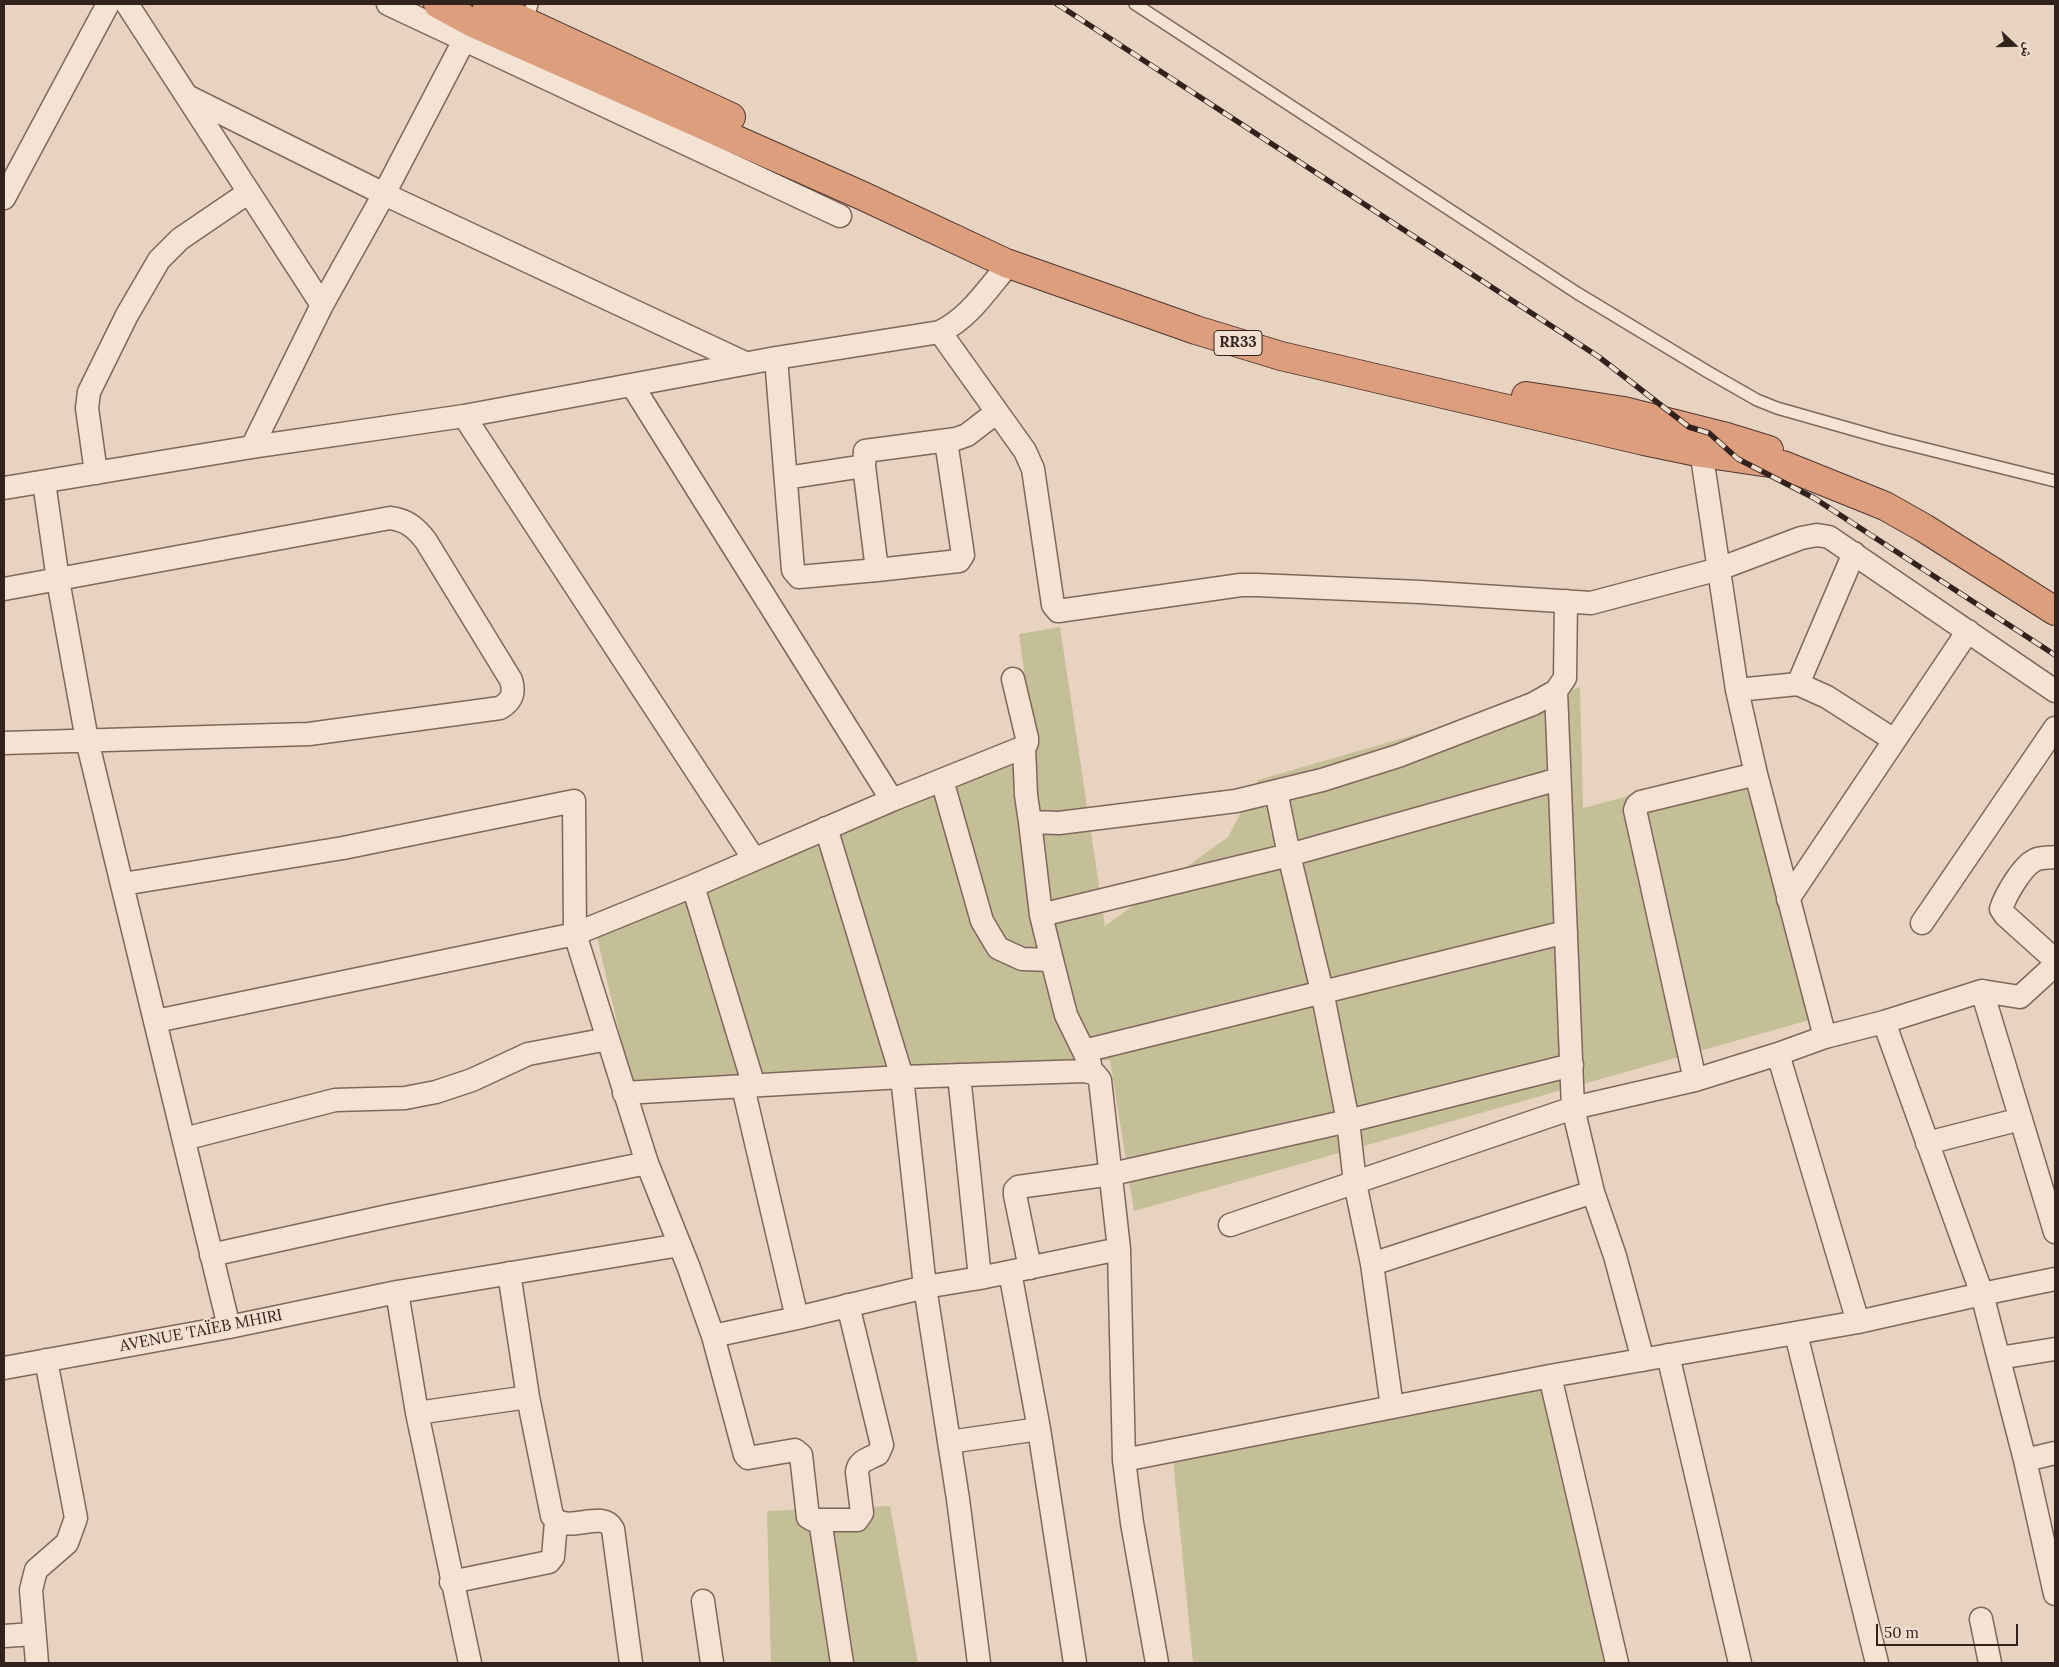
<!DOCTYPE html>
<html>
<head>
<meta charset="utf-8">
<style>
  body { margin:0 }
  #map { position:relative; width:2059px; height:1667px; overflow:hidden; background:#e8d3c1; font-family:Lora,"Noto Naskh Arabic",serif }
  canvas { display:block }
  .frame { position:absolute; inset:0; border:5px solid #31221d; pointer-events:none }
  .north { position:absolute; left:1989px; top:20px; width:50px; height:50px; -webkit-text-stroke:4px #f1dfd0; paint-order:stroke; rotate:111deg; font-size:14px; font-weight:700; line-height:20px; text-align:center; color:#31221d }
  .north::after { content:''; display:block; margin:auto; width:18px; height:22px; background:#31221d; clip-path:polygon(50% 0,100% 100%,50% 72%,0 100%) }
  .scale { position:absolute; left:1876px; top:1624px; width:142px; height:22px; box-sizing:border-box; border:2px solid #31221d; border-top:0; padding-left:6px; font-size:15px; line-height:18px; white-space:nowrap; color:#31221d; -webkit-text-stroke:4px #f1dfd0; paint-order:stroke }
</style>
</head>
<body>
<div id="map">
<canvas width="2059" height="1667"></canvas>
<div class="frame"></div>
<div class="north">ش</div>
<div class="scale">50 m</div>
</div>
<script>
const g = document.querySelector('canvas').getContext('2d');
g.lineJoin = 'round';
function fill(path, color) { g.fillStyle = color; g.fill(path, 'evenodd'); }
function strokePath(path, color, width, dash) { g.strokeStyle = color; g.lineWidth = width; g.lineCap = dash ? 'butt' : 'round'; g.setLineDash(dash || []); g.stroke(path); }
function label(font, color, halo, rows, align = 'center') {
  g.font = font + ' Lora,serif'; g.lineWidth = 4; g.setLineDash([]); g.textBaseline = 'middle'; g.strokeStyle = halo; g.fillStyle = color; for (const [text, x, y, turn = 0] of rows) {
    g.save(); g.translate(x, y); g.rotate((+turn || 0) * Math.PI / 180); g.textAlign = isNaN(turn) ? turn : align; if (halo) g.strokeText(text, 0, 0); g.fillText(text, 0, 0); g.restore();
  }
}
fill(new Path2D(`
  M 1060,627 L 1105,926 L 1228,837 L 1258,780 L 1580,687 L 1583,808 L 1758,762 L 1813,1019 L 1134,1211 L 1110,1060 L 633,1091 L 596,933 L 894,808 L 1036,757 L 1019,634 Z
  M 1557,1382 L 1606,1663 L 1193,1663 L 1172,1449 Z
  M 890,1506 L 918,1663 L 771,1663 L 767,1511 Z`), '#c5bf97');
const service = new Path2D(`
  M 1135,4 L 1577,293 L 1708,372 L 1757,400 L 1777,408 L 1886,439 L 2055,481
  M 527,23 L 532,4`);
const minor = new Path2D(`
  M 127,4 L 322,305
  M 388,4 L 840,216
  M 187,96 L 384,194 L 745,363
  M 4,198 L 108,4
  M 940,332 L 1025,451 L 1033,469 L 1053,605 L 1058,611 L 1241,585 L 1257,585 L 1420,592 L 1591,603 L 1719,569 L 1801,538 L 1817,535 L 1829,537 L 2055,691
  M 776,358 L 793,570 L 799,577 L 877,570
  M 632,385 L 892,800
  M 464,416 L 754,859
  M 1699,437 L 1737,690 L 1756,774 L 1825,1037
  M 946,441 L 963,555 L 959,561 L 877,570 L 864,466 L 865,451 L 956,439 L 967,435 L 997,412
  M 252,447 L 322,305 L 384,194 L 471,27
  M 96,473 L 87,408 L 89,392 L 127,315 L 159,260 L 180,239 L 249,192
  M 786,478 L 864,466
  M 44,482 L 58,580 L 87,740 L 229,1327
  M 4,488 L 252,447 L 464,416 L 776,358 L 940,332 C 967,319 984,294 1003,271 L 1006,263
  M 4,589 L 390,518 C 407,520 416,528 426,541 L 511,680 C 515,693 512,701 500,708 L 309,734 L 4,743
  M 1798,684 L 1854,553
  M 1737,690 L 1798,684 L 1827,697 L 1894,740
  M 1556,691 L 1573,1108 L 1593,1192 L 1615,1256 L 1643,1360
  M 1024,747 L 1026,795 L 1030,822 L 1059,823 L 1236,801 L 1322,780 L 1398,756 L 1533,704 L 1556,691 L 1565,678 L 1566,601
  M 942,780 L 982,921 L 998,948 L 1022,959 L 1052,960
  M 1276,791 L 1289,855 L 1322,991 L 1348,1121 L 1355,1183 L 1372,1264
  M 1030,822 L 1041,915 L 1052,960 L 1066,1015 L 1090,1064
  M 826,828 L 902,1077 L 925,1287 L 958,1499 L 979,1663
  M 2055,857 C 2049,858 2041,857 2035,860 C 2022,866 2005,896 2001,909 L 2005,915 L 2055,960
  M 123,884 L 343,848 L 574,801 L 575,934 L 647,1163 L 689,1268 L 713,1336 L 745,1455 L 748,1458 L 795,1450 L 801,1455 L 808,1517 L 813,1520 L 857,1520 L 862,1513 L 857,1472 C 858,1461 868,1459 878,1454 L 882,1445 L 848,1305
  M 693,886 L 754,1086
  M 1788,899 L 1968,631
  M 1041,915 L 1289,855 L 1559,779
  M 1922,923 L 2055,728
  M 1982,991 L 2055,1232
  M 156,1021 L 575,934 L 693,886 L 892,800 L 1024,747 L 1027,743 L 1027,738 L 1013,679
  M 1884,1022 L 1982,1294 L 2025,1460 L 2055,1594
  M 1084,1051 L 1566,932
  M 1778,1054 L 1858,1322
  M 959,1075 L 980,1278
  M 1695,1080 L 1635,810 L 1637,805 L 1641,802 L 1756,774
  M 743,1087 L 797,1318
  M 624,1093 L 902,1077 L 1086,1071 L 1095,1074 L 1100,1080 L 1119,1249 L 1124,1460 L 1132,1523 L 1157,1663
  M 184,1139 L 335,1100 L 405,1098 L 436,1092 L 472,1080 L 528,1054 L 608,1039
  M 1927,1143 L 2021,1119
  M 1230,1225 L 1573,1108 L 1695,1080 L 1778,1054 L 1825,1037 L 1884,1022 L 1982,991 L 2020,997 L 2055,965
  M 211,1255 L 388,1216 L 647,1163
  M 1030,1268 L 1015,1195 L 1015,1190 L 1018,1187 L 1112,1174 L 1348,1121 L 1572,1065
  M 1010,1272 L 1039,1429 L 1075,1663
  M 509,1273 L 528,1397 L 552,1516 C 567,1536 602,1508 613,1529 L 631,1663
  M 397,1292 L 417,1413 L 470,1663
  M 1796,1334 L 1877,1663
  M 713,1336 L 797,1318 L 925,1287 L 980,1278 L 1119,1249
  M 1668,1355 L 1740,1663
  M 1999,1358 L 2055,1349
  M 4,1368 L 229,1327 L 397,1292 L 680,1245
  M 1550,1376 L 1617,1663
  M 1392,1407 L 1372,1264 L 1593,1192
  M 417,1413 L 528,1397
  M 949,1442 L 1039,1429
  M 1124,1460 L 1550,1376 L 1858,1322 L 1982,1294 L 2055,1279
  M 2025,1460 L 2055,1453
  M 820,1520 L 842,1663
  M 451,1582 L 549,1562 L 553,1557 L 556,1522
  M 703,1601 L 712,1663
  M 1981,1619 L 1990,1663
  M 4,1636 L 34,1634
  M 37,1663 L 31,1590 L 36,1570 L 67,1543 L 76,1518 L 46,1360`);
const trunk = new Path2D(`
  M 438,4 L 473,23 L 863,196 L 1006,263 L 1196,330 L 1281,356 L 1644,441 L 1702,453 L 1783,465 L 1885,506 L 1924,528 L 2055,611
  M 487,4 L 731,117
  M 1526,396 L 1624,411 L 1727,437 L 1769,450`);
strokePath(service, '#80665b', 14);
strokePath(minor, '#80665b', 25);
strokePath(trunk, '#4e362f', 30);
strokePath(service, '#f4e2d3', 11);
strokePath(minor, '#f4e2d3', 22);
strokePath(trunk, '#dc9e7c', 28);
const rail = new Path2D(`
  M 1057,4 L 1599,357 L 1689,427 L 1709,433 L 1738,459 L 1814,498 L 2055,655`);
strokePath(rail, '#31221d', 5.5);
strokePath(rail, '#f1dfd0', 4, [11]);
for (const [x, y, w] of [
  [1238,343,48]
]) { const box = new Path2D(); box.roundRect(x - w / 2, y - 12.5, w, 25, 4); g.fillStyle = '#f1dfd0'; g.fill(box); strokePath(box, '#31221d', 1); }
label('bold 15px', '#31221d', null, [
  ["RR33",1238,343]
]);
label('16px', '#31221d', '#f1dfd0', [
  ["AVENUE TAÏEB MHIRI",201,1331,-11]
]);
</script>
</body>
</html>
